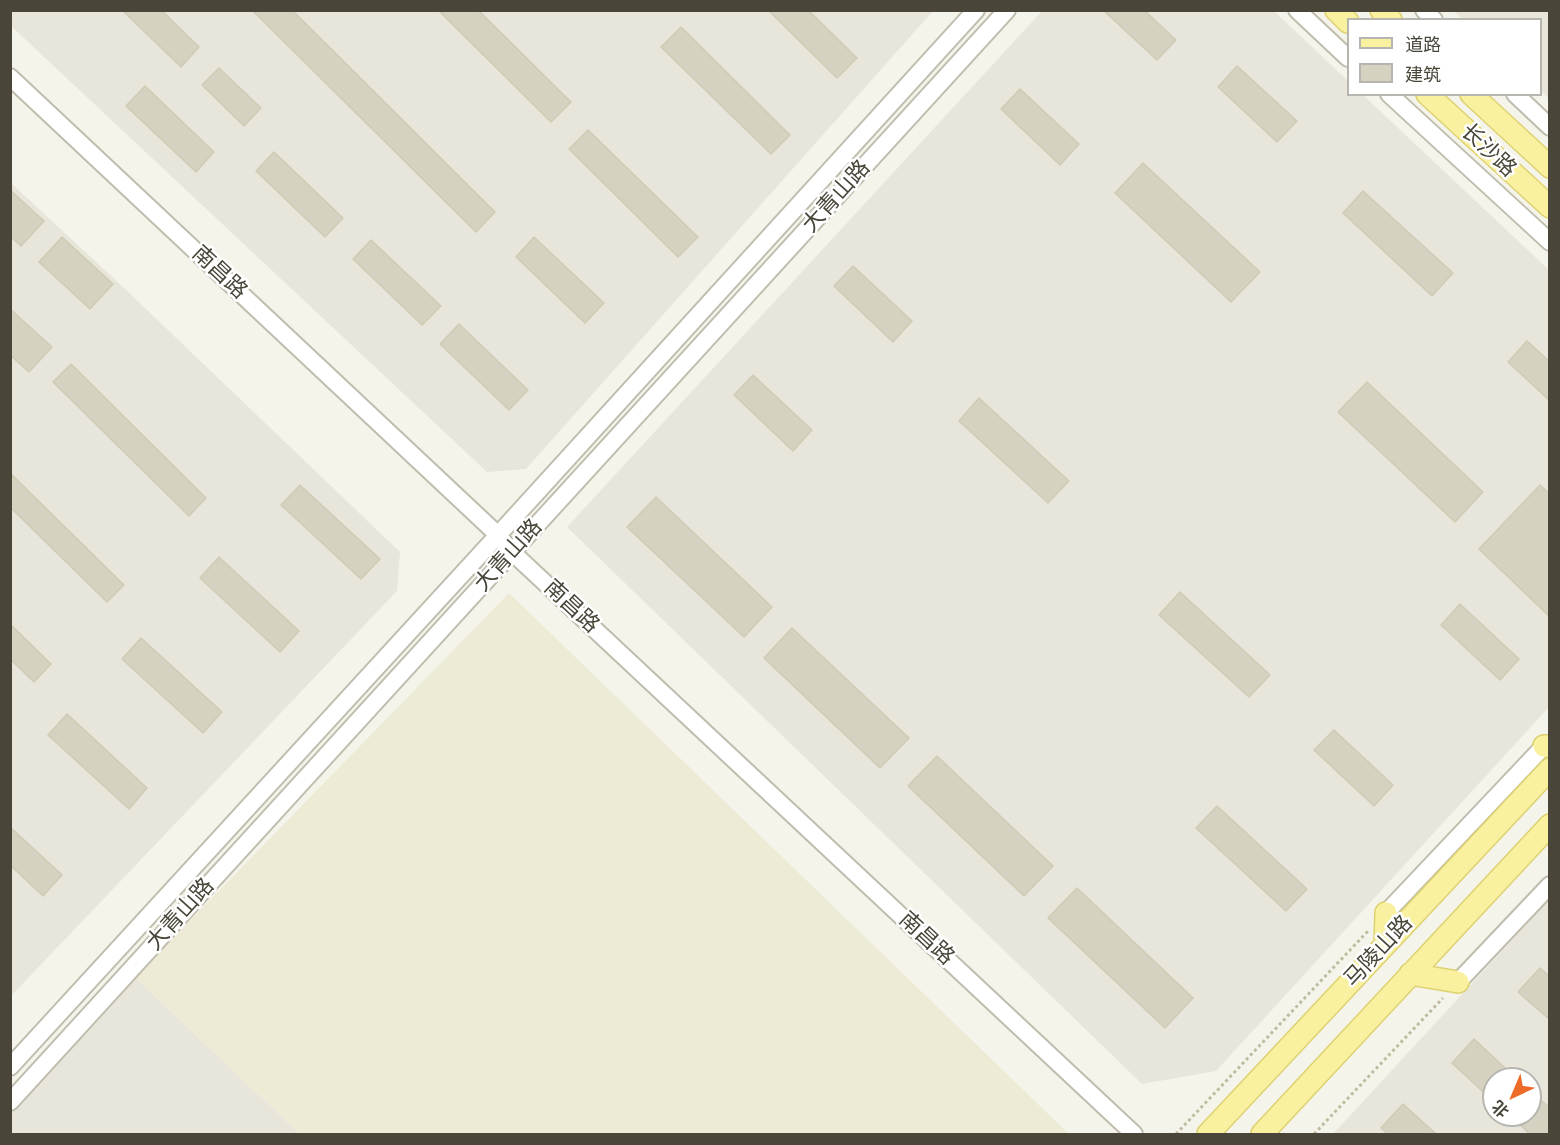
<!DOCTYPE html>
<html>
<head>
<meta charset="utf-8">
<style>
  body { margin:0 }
  #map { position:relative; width:1560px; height:1145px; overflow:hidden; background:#f5f4eb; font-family:Signika,"Noto Sans SC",sans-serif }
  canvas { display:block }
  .frame { position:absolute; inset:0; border:12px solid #494639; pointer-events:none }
  .legend { position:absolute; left:1347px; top:18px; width:195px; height:78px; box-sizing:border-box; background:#fff; border:2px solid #b6b5b0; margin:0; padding:8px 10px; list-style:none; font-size:18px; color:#494639 }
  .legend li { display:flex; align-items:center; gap:12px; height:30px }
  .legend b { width:30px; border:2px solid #b6b5b0 }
  .north { position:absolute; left:1482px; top:1067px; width:60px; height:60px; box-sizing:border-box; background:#fff; border:2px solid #b6b5b0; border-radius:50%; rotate:224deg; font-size:16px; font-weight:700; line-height:24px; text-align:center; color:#494639 }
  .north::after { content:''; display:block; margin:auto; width:21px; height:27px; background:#ee6b29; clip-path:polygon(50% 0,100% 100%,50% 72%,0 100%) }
</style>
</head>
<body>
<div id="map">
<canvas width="1560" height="1145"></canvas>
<div class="frame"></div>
<ul class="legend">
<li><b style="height:8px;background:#f9f0a0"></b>道路</li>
<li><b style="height:16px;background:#d6d2c1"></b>建筑</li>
</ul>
<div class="north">北</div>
</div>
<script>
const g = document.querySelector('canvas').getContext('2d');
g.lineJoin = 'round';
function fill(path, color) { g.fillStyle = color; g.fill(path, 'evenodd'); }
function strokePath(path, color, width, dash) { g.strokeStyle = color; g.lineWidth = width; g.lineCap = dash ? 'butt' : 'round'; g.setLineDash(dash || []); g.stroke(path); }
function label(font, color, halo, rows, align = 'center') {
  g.font = font + ' Signika,"Noto Sans SC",sans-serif'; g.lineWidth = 5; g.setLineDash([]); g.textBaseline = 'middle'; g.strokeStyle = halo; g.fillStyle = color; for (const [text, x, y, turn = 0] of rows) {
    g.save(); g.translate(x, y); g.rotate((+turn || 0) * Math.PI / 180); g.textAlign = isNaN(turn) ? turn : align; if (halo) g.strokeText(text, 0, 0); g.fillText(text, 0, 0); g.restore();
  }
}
fill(new Path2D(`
  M 10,11 L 933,11 L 526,469 L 487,472 L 11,26 Z
  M 1042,11 L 1274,11 L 1348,81 L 1348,94 L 1363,95 L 1549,270 L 1549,707 L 1216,1071 L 1142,1084 L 567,527 Z
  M 1453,11 L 1549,11 L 1549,99 L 1541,91 L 1540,20 L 1463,19 Z
  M 10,182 L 123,287 L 400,552 L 397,591 L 11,996 Z
  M 1549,900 L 1549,1134 L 1333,1134 ZM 1494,1079 L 1530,1079 L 1530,1115 L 1494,1115 Z
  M 135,977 L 300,1134 L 11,1134 L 10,1110 Z`), '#e8e6da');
fill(new Path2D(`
  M 509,593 L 1069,1134 L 300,1134 L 135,977 Z`), '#edebd6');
const building = new Path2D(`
  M 122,10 L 161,10 L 199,47 L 181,67 Z
  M 252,10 L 292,10 L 495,212 L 476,232 Z
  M 438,10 L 478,10 L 571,102 L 551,122 Z
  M 768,10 L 808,10 L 857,58 L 837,78 Z
  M 1103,10 L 1144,10 L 1176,40 L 1157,60 Z
  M 681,27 L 790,135 L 771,154 L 661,47 Z
  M 1237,66 L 1297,121 L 1277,142 L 1218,87 Z
  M 219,68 L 261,108 L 244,126 L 202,85 Z
  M 145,86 L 214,152 L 196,172 L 126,106 Z
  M 1020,89 L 1079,144 L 1060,165 L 1001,109 Z
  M 588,130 L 698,237 L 678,257 L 569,149 Z
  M 274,152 L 343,218 L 325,237 L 256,171 Z
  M 1143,163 L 1260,272 L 1231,302 L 1115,193 Z
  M 10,190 L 44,221 L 21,246 L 10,236 Z
  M 1363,191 L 1453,273 L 1432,296 L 1343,213 Z
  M 62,237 L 113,284 L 90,309 L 39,262 Z
  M 534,237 L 604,303 L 585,323 L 516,257 Z
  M 371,240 L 441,306 L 422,325 L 353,259 Z
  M 853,266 L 912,321 L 893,342 L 834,286 Z
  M 10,309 L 52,347 L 29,372 L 10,355 Z
  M 459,324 L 528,390 L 509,410 L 440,344 Z
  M 1527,341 L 1550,362 L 1550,401 L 1508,362 Z
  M 71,364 L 206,498 L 189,516 L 53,382 Z
  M 753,375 L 812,430 L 793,451 L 734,395 Z
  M 1367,382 L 1483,492 L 1455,522 L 1338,412 Z
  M 979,398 L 1069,481 L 1048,503 L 959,421 Z
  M 10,473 L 124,585 L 107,602 L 10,507 Z
  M 300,485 L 380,559 L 361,579 L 281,505 Z
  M 1540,485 L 1550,494 L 1550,617 L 1479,549 Z
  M 656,497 L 772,607 L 744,637 L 627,527 Z
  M 219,557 L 299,631 L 280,652 L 200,578 Z
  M 1180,592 L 1270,675 L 1249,697 L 1159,615 Z
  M 1460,604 L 1519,659 L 1500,680 L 1441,625 Z
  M 10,624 L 51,664 L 34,682 L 10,659 Z
  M 792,628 L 909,738 L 880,768 L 764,658 Z
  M 141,638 L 222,712 L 203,733 L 122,659 Z
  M 67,714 L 147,788 L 129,809 L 48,735 Z
  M 1334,730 L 1393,785 L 1374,806 L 1314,750 Z
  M 937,756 L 1053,866 L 1024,896 L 908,786 Z
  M 1217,806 L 1307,889 L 1286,911 L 1196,828 Z
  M 10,827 L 62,875 L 43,896 L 10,865 Z
  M 1077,888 L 1193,998 L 1165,1028 L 1048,918 Z
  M 1540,968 L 1550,977 L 1550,1020 L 1518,992 Z
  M 1474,1039 L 1517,1079 L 1494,1079 L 1494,1102 L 1452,1063 Z
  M 1530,1091 L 1550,1108 L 1550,1134 L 1530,1134 L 1509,1115 L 1530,1115 Z
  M 1403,1104 L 1436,1134 L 1388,1134 L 1381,1128 Z`);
fill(building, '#d6d2c1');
strokePath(building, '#d0cbb5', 1.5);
const minor = new Path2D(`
  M 1297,10 L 1348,58
  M 1424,10 L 1434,20
  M 10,77 L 498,535 L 512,552 L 1134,1134
  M 1389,94 L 1550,242
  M 1515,94 L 1550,127
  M 1386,913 L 1544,746
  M 1458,982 L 1550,885
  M 10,1067 L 498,535 L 976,10
  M 10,1102 L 1007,10`);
const major = new Path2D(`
  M 1336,10 L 1348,22
  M 1381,10 L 1391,20
  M 1427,94 L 1550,207
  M 1471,94 L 1550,167
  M 1544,746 L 1550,746
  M 1385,945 L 1386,913
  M 1410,974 L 1458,982
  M 1208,1134 L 1550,769
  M 1262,1134 L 1550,825`);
strokePath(minor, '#c0bdae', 20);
strokePath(major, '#ded270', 24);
strokePath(new Path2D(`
  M 1176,1134 L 1368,931
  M 1314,1134 L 1443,998`), '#c1bba0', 3, [3, 3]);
strokePath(minor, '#fff', 16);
strokePath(major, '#f9f0a0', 21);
label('22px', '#494639', '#fff', [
  ["长沙路",1488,151,43],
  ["大青山路",837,197,-48],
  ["南昌路",219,273,43],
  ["大青山路",509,556,-48],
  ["南昌路",571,607,43],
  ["大青山路",181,915,-48],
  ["南昌路",926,939,43],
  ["马陵山路",1379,952,-47]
]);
</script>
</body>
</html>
